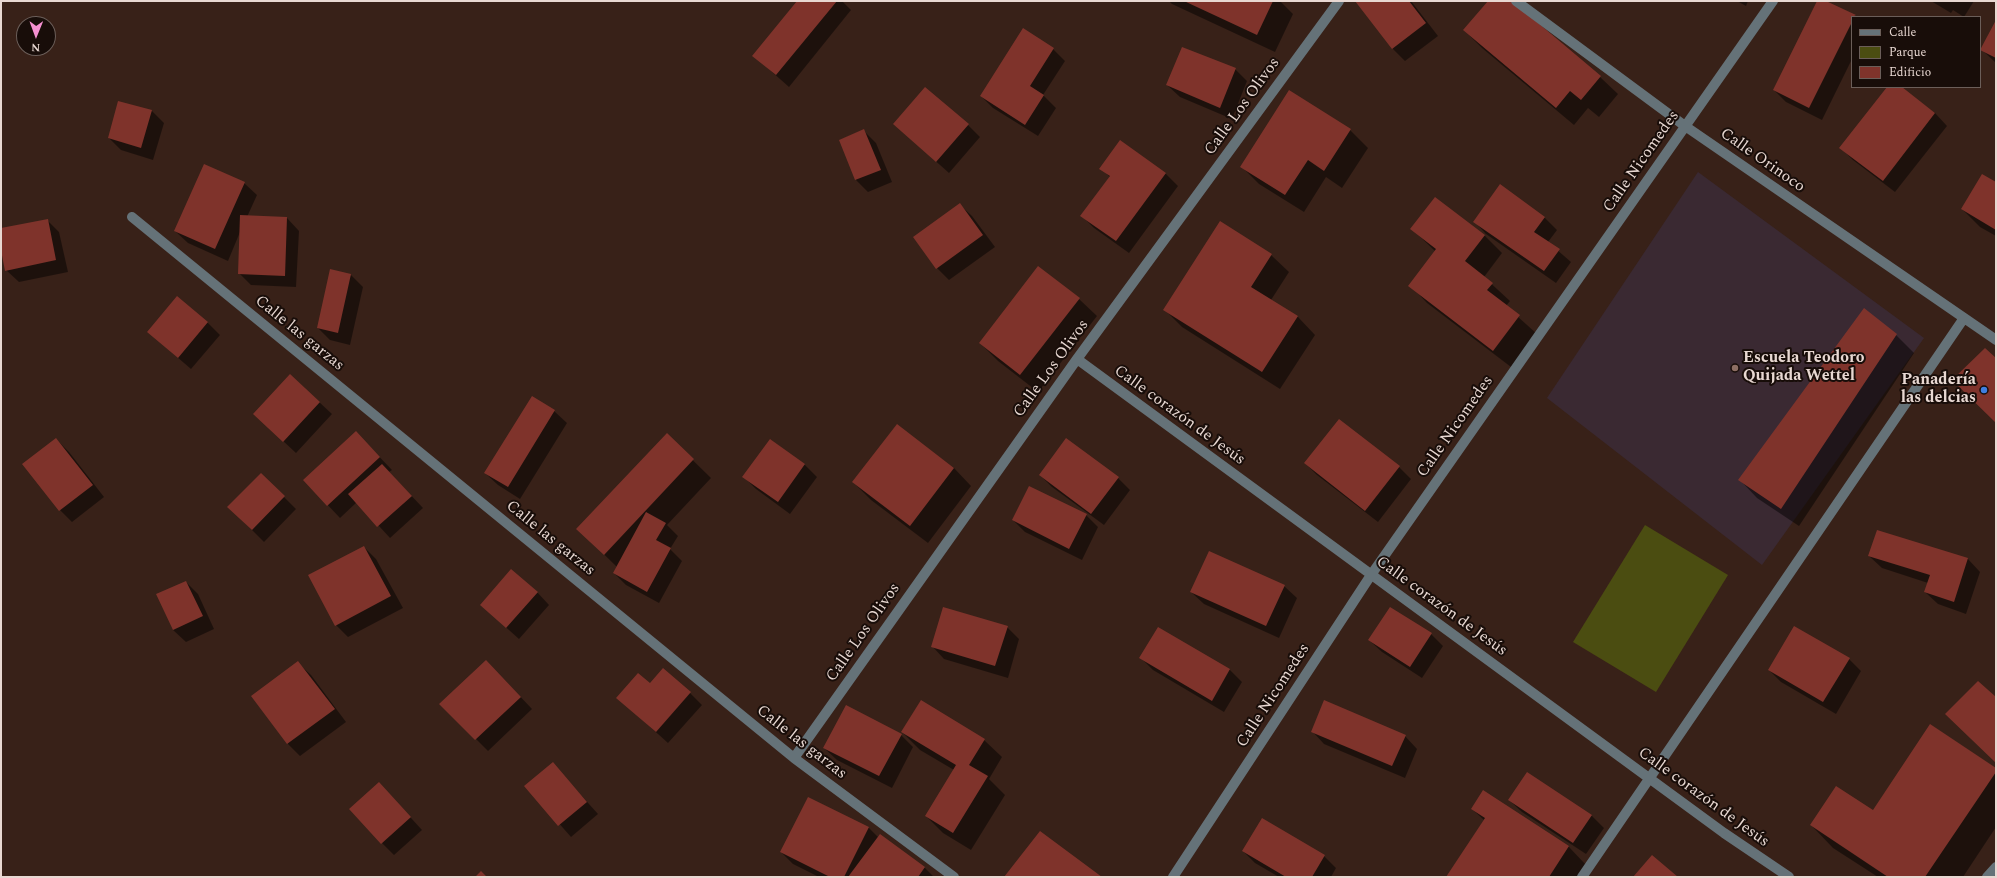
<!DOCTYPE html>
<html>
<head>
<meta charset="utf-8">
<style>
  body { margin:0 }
  #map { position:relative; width:1997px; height:878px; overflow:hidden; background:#382118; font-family:Spectral,serif }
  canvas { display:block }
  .frame { position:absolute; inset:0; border:2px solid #e8d8d2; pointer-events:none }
  .legend { position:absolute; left:1851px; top:16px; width:130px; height:72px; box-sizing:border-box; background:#180d09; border:1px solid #6b5e59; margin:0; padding:5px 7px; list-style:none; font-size:12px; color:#e8d8d2 }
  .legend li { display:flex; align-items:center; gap:8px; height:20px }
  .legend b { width:20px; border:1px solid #6b5e59 }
  .north { position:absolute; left:16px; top:16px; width:40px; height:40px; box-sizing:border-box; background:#180d09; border:1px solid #6b5e59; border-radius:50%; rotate:181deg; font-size:11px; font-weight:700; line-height:16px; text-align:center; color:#e8d8d2 }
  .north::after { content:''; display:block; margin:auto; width:14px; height:18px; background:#f590d1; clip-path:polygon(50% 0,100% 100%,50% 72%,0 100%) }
</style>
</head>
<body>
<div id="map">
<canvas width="1997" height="878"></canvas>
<div class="frame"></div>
<ul class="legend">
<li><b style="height:5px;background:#657278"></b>Calle</li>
<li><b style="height:11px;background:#4b4d11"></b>Parque</li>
<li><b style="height:11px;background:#7f332b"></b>Edificio</li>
</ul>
<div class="north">N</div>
</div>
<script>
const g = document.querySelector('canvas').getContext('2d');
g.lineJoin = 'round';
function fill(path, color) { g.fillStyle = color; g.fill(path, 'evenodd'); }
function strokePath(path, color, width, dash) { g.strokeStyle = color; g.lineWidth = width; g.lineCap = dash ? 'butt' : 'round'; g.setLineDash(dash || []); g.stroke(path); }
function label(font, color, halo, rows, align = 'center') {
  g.font = font + ' Spectral,serif'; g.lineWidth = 4; g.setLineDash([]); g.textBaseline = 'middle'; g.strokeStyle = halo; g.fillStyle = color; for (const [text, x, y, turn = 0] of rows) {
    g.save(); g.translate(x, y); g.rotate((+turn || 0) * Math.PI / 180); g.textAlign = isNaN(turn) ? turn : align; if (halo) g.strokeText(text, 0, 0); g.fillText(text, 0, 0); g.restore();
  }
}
fill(new Path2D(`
  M 1698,172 L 1924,338 L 1762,565 L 1547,398 Z`), '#3a2932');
fill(new Path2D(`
  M 1645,525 L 1728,575 L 1656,692 L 1573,642 Z`), '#4b4d11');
fill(new Path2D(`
  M 798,1 L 842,1 L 851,10 L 789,87 L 754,56 Z
  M 1169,1 L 1280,1 L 1293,14 L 1275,52 L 1172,4 Z
  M 1356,1 L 1411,1 L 1438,36 L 1405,61 L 1393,49 Z
  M 1489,1 L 1510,1 L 1600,77 L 1618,94 L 1599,117 L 1588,108 L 1574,125 L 1482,48 L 1464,30 Z
  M 1737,1 L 1748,1 L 1746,6 Z
  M 1818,1 L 1824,1 L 1856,17 L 1852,17 L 1852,59 L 1822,120 L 1786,102 L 1774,90 Z
  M 1931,1 L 1974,1 L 1964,17 L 1953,10 L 1951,13 Z
  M 1996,22 L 1996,63 L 1981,49 Z
  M 1053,49 L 1065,61 L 1043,95 L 1056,108 L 1038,136 L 993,108 L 981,96 Z
  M 1235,69 L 1247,81 L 1232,119 L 1180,97 L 1167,85 Z
  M 1888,87 L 1900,87 L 1935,113 L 1947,126 L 1895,192 L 1853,160 L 1841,148 Z
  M 152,111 L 164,123 L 153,160 L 121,150 L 109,138 Z
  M 894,124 L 968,125 L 980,137 L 949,173 Z
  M 863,130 L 876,143 L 892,182 L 868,192 L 856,180 L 840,140 Z
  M 1350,130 L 1368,148 L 1342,188 L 1326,177 L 1304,212 L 1259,184 L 1242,167 Z
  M 1121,141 L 1166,174 L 1178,186 L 1129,253 L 1094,228 L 1082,216 L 1110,177 L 1101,168 Z
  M 244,183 L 257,195 L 247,217 L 287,218 L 299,231 L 296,287 L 251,285 L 239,273 L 240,232 L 228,261 L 188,243 L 175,231 Z
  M 1996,183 L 1996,236 L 1980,227 L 1962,209 Z
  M 1500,185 L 1545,218 L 1557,230 L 1548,242 L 1571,262 L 1556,283 L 1486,234 L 1474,221 Z
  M 1435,198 L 1485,236 L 1502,253 L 1484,277 L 1510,301 L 1506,306 L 1537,334 L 1511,367 L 1427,303 L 1410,285 L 1436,252 L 1412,229 Z
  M 959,204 L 972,216 L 995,247 L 949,280 L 937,268 Z
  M 47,220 L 59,232 L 68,272 L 19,282 L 6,270 L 1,245 L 1,229 Z
  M 1271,255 L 1289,272 L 1271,300 L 1298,317 L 1315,335 L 1280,389 L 1182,327 L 1164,309 Z
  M 351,275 L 363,287 L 350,345 L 330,340 L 318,328 Z
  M 1079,299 L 1097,316 L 1038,392 L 998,361 L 980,343 Z
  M 207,322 L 220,335 L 191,369 L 148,332 Z
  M 1896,335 L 1914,353 L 1799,526 L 1757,498 L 1740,480 Z
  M 290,375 L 332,414 L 296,453 L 267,426 Z
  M 554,411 L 567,423 L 520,499 L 498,485 L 485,473 Z
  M 897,425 L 954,468 L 971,486 L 928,543 L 871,500 L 853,482 Z
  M 667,435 L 711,478 L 667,525 L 678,536 L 670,549 L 682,561 L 659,603 L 626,585 L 614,573 L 617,567 L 578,529 Z
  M 56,439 L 69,452 L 104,497 L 72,522 L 60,510 Z
  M 771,440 L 805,465 L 817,477 L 790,514 L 756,489 L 744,477 Z
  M 368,445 L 392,470 L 389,472 L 423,508 L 390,538 L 357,502 L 340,518 L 304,480 Z
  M 1305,463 L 1399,467 L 1411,479 L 1378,522 L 1317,475 Z
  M 1040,475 L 1118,478 L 1130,490 L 1104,525 L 1052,487 Z
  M 284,497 L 296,509 L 264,542 L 241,519 Z
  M 1086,515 L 1098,527 L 1082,560 L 1025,532 L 1013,520 Z
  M 1877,531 L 1968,559 L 1980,572 L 1966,614 L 1938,604 L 1925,592 L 1928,583 L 1882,568 L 1869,556 Z
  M 364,547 L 376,559 L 403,608 L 348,637 L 336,625 Z
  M 186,582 L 198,594 L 214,629 L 186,642 L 173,630 Z
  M 1284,586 L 1297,598 L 1279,638 L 1204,604 L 1191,592 Z
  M 537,592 L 549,605 L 519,639 L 481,605 Z
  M 1007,627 L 1019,639 L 1008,678 L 944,659 L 932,646 Z
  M 1158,628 L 1230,670 L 1242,682 L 1224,712 L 1153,670 L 1141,658 Z
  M 1431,634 L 1443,646 L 1422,678 L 1382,652 L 1369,640 Z
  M 1849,659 L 1861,671 L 1836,714 L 1781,682 L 1769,670 Z
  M 298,663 L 311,675 L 346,722 L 300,756 L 288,744 L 253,696 Z
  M 498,673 L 532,709 L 488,751 L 441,704 Z
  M 650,685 L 690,693 L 702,705 L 668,743 L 618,698 Z
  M 1312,731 L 1405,736 L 1417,749 L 1405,778 L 1324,744 Z
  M 902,732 L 984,740 L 1002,757 L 989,779 L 1005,795 L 971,850 L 943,833 L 926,816 L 954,770 L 920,750 Z
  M 901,735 L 913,747 L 892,788 L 837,760 L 824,748 Z
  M 553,764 L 598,814 L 571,837 L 526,786 Z
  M 1996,769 L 1996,827 L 1963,877 L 1878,877 L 1833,848 L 1811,825 L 1873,812 Z
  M 1527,774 L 1592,816 L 1604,828 L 1586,854 L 1522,812 L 1509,800 Z
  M 1483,792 L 1569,847 L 1586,865 L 1578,877 L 1447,877 L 1484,820 L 1472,809 Z
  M 391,796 L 422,830 L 394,855 L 382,843 Z
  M 808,798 L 869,828 L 879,838 L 881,836 L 925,868 L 934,877 L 819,877 L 793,864 L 781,852 Z
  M 1243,851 L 1324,856 L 1336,868 L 1331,877 L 1279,877 L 1255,863 Z`), '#0007');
fill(new Path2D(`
  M 797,1 L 837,1 L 776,75 L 752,56 Z
  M 1184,1 L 1273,1 L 1257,35 Z
  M 1355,1 L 1409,1 L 1426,23 L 1392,49 Z
  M 1488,1 L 1512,1 L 1601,76 L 1581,100 L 1570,91 L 1556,108 L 1463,30 Z
  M 1817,1 L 1826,1 L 1856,15 L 1852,17 L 1852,22 L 1809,108 L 1773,90 Z
  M 1996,20 L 1996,58 L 1980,50 Z
  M 1023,28 L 1054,48 L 1030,86 L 1044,95 L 1025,125 L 980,96 Z
  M 1182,47 L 1236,68 L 1220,108 L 1166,85 Z
  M 925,87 L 969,124 L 936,162 L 893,124 Z
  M 1887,87 L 1902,87 L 1935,113 L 1883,181 L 1839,148 Z
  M 1289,90 L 1351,129 L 1324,171 L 1308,160 L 1285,195 L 1240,167 Z
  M 118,101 L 152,110 L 141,148 L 108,138 Z
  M 864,129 L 881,170 L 855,180 L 839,140 Z
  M 1120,140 L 1166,173 L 1116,241 L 1080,216 L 1110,176 L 1099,169 Z
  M 204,164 L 245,182 L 215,249 L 174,231 Z
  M 1982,174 L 1996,182 L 1996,230 L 1961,209 Z
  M 1500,184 L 1545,217 L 1534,232 L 1560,249 L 1544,271 L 1473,222 Z
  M 1435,197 L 1485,235 L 1465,261 L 1493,283 L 1487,290 L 1520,315 L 1493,351 L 1408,286 L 1436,249 L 1410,229 Z
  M 960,203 L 983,235 L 936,269 L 913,237 Z
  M 240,215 L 287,217 L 285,276 L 238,274 Z
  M 48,219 L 56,260 L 5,271 L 1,250 L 1,228 Z
  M 1220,221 L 1272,254 L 1251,287 L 1298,316 L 1262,372 L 1163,310 Z
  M 1038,266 L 1080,298 L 1020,375 L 979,343 Z
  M 330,269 L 351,274 L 338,333 L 317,328 Z
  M 177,296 L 208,322 L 178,358 L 147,332 Z
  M 1864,308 L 1897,334 L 1781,509 L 1738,480 Z
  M 1985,348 L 1996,358 L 1996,423 L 1952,380 Z
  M 290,374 L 320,402 L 283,442 L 253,414 Z
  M 532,396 L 555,410 L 508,487 L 484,473 Z
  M 1339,419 L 1400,466 L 1365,511 L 1304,463 Z
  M 897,424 L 954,468 L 910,526 L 852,482 Z
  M 356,431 L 380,457 L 327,506 L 303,480 Z
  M 667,433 L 694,459 L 604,555 L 576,529 Z
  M 56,438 L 93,485 L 59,511 L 22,464 Z
  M 1066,438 L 1119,477 L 1091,514 L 1039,475 Z
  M 770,439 L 805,464 L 778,502 L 742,477 Z
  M 382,464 L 412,496 L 377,527 L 348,494 Z
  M 261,473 L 285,496 L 252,530 L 227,507 Z
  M 1029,486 L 1087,514 L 1069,549 L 1012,520 Z
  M 646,512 L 666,523 L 656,540 L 671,548 L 647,592 L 613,573 Z
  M 1877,530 L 1968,558 L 1954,602 L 1924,592 L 1930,575 L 1868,556 Z
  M 364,546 L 391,596 L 335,626 L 308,575 Z
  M 1209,551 L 1285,585 L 1266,626 L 1190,592 Z
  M 511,569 L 538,592 L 506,628 L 480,605 Z
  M 186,581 L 203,616 L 173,630 L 156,594 Z
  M 943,607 L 1008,626 L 995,666 L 931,647 Z
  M 1390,607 L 1432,633 L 1410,667 L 1368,640 Z
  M 1794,626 L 1850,658 L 1823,702 L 1768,670 Z
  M 1158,627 L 1230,669 L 1212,701 L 1139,658 Z
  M 486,660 L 521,697 L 475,740 L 439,704 Z
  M 298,661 L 335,709 L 287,744 L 251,696 Z
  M 663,668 L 691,692 L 656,732 L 616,698 L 638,673 L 650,683 Z
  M 1978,681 L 1996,697 L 1996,763 L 1945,714 Z
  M 921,700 L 985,739 L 969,765 L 988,776 L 953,833 L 925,816 L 956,765 L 901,732 Z
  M 1324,700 L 1406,735 L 1392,766 L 1311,732 Z
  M 846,705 L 902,734 L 879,776 L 823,748 Z
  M 1930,724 L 1996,768 L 1996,772 L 1925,877 L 1888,877 L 1810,825 L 1836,786 L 1873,810 Z
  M 553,762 L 587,802 L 558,826 L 524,786 Z
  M 1527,772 L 1592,815 L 1573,843 L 1508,800 Z
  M 379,782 L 411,817 L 381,844 L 349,809 Z
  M 1483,790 L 1569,846 L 1549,877 L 1446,877 L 1485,818 L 1471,809 Z
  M 808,797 L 869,827 L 844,877 L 830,877 L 780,852 Z
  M 1262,818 L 1325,855 L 1312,877 L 1286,877 L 1242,851 Z
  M 1040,831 L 1102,877 L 1004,877 Z
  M 880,834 L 925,867 L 918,877 L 848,877 Z
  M 1652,855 L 1678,877 L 1633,877 Z
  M 481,871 L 487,877 L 475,877 Z`), '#7f332b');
strokePath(new Path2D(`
  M 1516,1 L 1685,126 L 1996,340
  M 132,217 L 794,758 L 954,877
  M 1077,359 L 1724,833 L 1789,877
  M 794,758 L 1077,359 L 1339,1
  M 1173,877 L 1371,575 L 1773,1
  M 1582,877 L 1964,318
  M 1987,877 L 1996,867`), '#657278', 10);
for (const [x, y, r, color] of [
  [1735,368,4,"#8d6e63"],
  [1984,390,4,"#3f7fe0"]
]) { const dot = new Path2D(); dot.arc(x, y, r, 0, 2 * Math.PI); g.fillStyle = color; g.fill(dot); strokePath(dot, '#180d09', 1.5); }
label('16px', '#e8d8d2', '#180d09', [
  ["Calle Los Olivos",1243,107,-54],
  ["Calle Orinoco",1762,161,35],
  ["Calle Nicomedes",1642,162,-55],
  ["Calle las garzas",299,334,39],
  ["Calle Los Olivos",1052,369,-54],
  ["Calle corazón de Jesús",1179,416,36],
  ["Calle Nicomedes",1456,427,-55],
  ["Calle las garzas",550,539,39],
  ["Calle corazón de Jesús",1441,607,36],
  ["Calle Los Olivos",864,633,-55],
  ["Calle Nicomedes",1274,696,-57],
  ["Calle las garzas",801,743,38],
  ["Calle corazón de Jesús",1703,798,36]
]);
label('bold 16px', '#e8d8d2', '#180d09', [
  ["Escuela Teodoro",1743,359],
  ["Quijada Wettel",1743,377],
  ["Panadería",1976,381,"right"],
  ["las delcias",1976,399,"right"]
], 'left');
</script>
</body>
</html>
